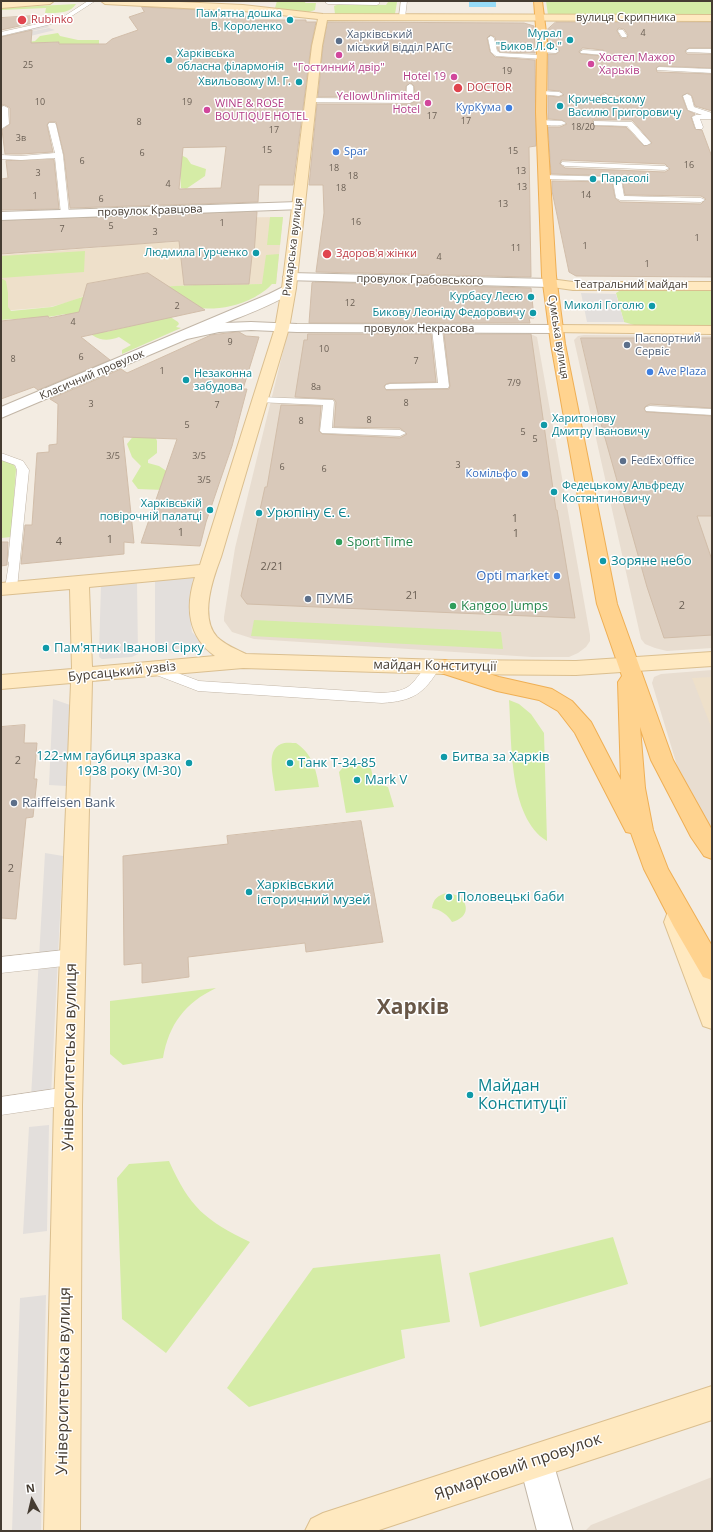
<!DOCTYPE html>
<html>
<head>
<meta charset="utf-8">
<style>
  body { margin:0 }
  #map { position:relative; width:713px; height:1532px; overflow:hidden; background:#f3ece2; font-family:"Open Sans",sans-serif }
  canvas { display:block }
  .frame { position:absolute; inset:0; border:2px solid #453c32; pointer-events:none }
  .north { position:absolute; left:12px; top:1480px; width:40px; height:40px; -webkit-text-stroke:3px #fff; paint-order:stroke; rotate:352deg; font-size:11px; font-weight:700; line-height:16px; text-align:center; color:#453c32 }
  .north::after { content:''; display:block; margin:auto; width:14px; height:18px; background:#453c32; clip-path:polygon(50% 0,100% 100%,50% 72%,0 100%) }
</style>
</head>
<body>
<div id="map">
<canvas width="713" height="1532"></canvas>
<div class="frame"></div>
<div class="north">N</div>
</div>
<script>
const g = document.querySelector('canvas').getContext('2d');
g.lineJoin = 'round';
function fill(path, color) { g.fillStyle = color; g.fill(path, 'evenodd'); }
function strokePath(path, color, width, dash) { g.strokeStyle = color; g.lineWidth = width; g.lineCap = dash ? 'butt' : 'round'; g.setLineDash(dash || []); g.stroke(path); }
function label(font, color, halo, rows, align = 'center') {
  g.font = font + ' "Open Sans",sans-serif'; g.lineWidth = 3; g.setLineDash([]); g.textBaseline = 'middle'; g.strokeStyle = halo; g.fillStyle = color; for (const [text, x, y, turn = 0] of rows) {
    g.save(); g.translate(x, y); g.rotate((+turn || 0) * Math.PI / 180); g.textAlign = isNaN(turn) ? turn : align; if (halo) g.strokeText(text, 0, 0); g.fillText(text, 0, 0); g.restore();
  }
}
fill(new Path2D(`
  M 288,331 L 523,335 L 533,335 L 537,337 L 590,635 L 590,641 L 586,647 L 578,653 L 569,657 L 532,657 L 254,639 L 232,632 L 224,621 L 224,617 L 235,548 Z
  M 584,335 L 712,336 L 712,648 L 667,651 L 655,648 L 645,644 L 641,639 L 574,340 L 578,336 Z
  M 712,670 L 712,841 L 679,772 L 652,683 L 654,677 L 661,674 Z
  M 712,1477 L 712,1531 L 585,1531 L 591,1525 Z`), '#e8ddd0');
fill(new Path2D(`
  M 283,217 L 276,284 L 194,285 L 95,291 L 73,301 L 50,307 L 1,311 L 1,255 L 94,248 L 128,244 L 176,242 L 181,240 L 189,218 Z
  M 712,677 L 712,729 L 692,678 Z`), '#eee0ca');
fill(new Path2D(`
  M 277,1 L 306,1 L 305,3 L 316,3 L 315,10 L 309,12 L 277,9 L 275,8 Z
  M 546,1 L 712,1 L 712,14 L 548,15 Z
  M 388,2 L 397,2 L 395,14 L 335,14 L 334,6 L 339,4 L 386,5 Z
  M 76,4 C 70,14 55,13 45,13 L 46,8 L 1,10 L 1,8 Z
  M 58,33 L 60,36 L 78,40 L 99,40 L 99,44 L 87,44 L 70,76 L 59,42 L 1,45 L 35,41 L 40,36 Z
  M 179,154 L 187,158 L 191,164 L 206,169 L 205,176 L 186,189 L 181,188 Z
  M 270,217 L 283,217 L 280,245 L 267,245 Z
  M 85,251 L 84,272 L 1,278 L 6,281 L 8,293 L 8,307 L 11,311 L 52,307 L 101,291 L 118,289 L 194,285 L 262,284 L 266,255 L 279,254 L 276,284 L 272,284 C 267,290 261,293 255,297 C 217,317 186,306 146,301 L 178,322 L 179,324 L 176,327 L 181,328 L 122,354 L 122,350 L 131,345 L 119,337 C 108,341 102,341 92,335 L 105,330 L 106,332 L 133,325 L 67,317 L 65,314 C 44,319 23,318 1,320 L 1,256 Z
  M 621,290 L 712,290 L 712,325 L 634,325 L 624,322 L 616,293 Z
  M 135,434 L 155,436 L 157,441 L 157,453 L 148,460 L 148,463 L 159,466 L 168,472 L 163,490 L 138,489 L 132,481 L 141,466 L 132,457 L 127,444 Z
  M 1,459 L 13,463 L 16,469 L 11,537 L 1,538 Z
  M 254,620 L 501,632 L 503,649 L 251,636 Z
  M 509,700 L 519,704 L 531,714 L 544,733 L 547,841 C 508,817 512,741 509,700 Z
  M 296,743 C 312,754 316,768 319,787 L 275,791 C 274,777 265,751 281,744 C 285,742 292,743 296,743 Z
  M 362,762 L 370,764 L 374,782 L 388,787 L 394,807 L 346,813 L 339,772 L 347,763 Z
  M 447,893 L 460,896 C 470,907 467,918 452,922 C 448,915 441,910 432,908 C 433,899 438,895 447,893 Z
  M 216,988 C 185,1003 169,1024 163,1058 L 123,1065 L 110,1054 L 110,1001 Z
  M 169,1161 C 190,1208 205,1220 250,1242 L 166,1353 L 122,1319 L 117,1178 L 129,1164 Z
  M 613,1237 L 628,1284 L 480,1327 L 469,1273 Z
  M 440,1254 L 450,1322 L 401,1330 L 405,1358 L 249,1407 L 227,1388 L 313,1268 Z`), '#d5eca6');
fill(new Path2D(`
  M 45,25 L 50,27 L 14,35 L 49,28 L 55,30 L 22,38 L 1,40 L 1,36 Z
  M 581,293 L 616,294 L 624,322 L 587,322 Z
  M 195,577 L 191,625 L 192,632 L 209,650 L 167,651 L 158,647 L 155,642 L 155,581 Z
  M 137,582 L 138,654 L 132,657 L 102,659 L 99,657 L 99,652 L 101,585 Z
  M 53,699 L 70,705 L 66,786 L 49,785 Z
  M 45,853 L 63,856 L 51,1095 L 31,1097 Z
  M 49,1125 L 47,1231 L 23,1234 L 29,1127 Z
  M 46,1295 L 41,1531 L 12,1531 L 20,1298 Z`), '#e3dfdc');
fill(new Path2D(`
  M 469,1 L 496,1 L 496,7 L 469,7 Z`), '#97dbf7');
const building = new Path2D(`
  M 142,7 L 240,12 L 250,20 L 306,20 L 306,22 L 316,22 L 311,46 L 293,185 L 259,185 L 258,202 L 70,208 L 64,155 L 56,122 L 49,122 L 47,125 L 53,152 L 21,154 L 5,154 L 2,130 L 10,124 L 10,108 L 5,105 L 1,105 L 1,37 L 32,30 L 31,43 L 59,42 L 59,44 L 106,44 L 112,39 L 138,30 L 129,17 L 144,12 ZM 226,147 L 221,188 L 179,189 L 183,148 Z
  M 34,16 L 33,23 L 1,30 L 1,18 Z
  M 328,22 L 524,23 L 534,26 L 535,53 L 500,52 L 498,50 L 495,37 L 490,35 L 487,38 L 490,52 L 495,57 L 535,60 L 536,146 L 529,147 L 531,277 L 316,272 L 324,213 L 323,185 L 309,185 L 317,104 L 410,104 L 416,101 L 414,86 L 411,83 L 406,86 L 405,97 L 318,97 L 323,46 Z
  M 556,22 L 712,22 L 712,48 L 689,48 L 685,51 L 687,54 L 712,54 L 712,68 L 659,66 L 656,68 L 657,72 L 712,74 L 712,111 L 695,106 L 692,96 L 688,93 L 682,96 L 687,110 L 695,114 L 691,117 L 695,129 L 702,130 L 712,157 L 712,277 L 576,276 L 569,272 L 552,191 L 552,181 L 612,182 L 615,198 L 620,202 L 701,204 L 706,199 L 701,196 L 625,195 L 622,179 L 617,176 L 551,174 L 548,127 L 560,127 L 567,124 L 562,120 L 548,119 L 548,96 L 559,97 L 564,95 L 560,91 L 548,90 L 548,54 L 556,54 L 560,51 L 557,48 L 548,48 L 547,30 ZM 619,28 L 624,29 L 628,35 L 627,38 L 621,38 L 617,31 ZM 583,48 L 603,50 L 607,53 L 603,56 L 581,54 L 579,52 ZM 605,93 L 611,96 L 640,96 L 645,101 L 640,104 L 604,102 L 601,95 ZM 593,120 L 632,120 L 652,143 L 644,146 L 626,127 L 594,126 L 592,125 ZM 562,160 L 665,164 L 670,169 L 665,172 L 565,168 L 560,164 Z
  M 54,160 L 59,209 L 1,210 L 1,179 L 8,178 L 6,161 Z
  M 257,212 L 254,255 L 252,256 L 249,284 L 184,285 L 179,241 L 1,254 L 1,221 Z
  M 148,273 L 205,310 L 81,337 L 110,360 L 38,390 L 34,387 L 1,399 L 1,321 L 48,316 L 49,318 L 79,312 L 87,284 Z
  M 315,282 L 531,288 L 534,318 L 529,318 L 530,323 L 309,323 L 312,283 Z
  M 239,332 L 246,336 L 259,337 L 243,389 L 247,389 L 232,446 L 206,522 L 200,546 L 141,543 L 177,439 L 123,437 L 134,543 L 124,542 L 124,554 L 21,564 L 25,525 L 32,525 L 37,453 L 49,452 L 49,445 L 57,444 L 58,404 L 50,399 L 121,369 L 127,373 L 211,335 Z
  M 308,334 L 431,334 L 436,382 L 390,383 L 386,384 L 384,386 L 386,390 L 449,389 L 450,386 L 444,334 L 531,334 L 556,510 L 557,510 L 575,618 L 247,604 L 241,596 L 265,487 L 267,487 L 281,405 L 321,406 L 319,431 L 322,434 L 400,438 L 407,434 L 400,428 L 334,427 L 336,402 L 334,399 L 295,397 L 304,340 L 307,340 Z
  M 581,338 L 712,338 L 712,408 L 650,404 L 646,406 L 644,408 L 646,412 L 712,416 L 712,516 L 697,516 L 712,560 L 712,635 L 664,638 L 647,587 L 598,413 Z
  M 1,542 L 8,542 L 7,565 L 1,566 Z
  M 25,725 L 24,743 L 37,743 L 34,779 L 37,779 L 33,817 L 26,818 L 16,919 L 1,918 L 1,727 Z
  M 361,821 L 383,942 L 306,952 L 305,943 L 188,957 L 189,977 L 142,983 L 142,963 L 124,965 L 123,856 L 228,844 L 227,836 Z`);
fill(building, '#d9c9ba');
strokePath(building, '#d1bda9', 1);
const lane = new Path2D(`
  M 88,1 L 95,1 L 64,21 L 1,36 L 1,32 L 60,19 Z
  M 326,1 L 377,1 L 380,3 L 377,5 L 328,4 L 326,3 Z
  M 401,1 L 407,1 L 405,17 L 402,19 L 399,17 Z
  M 619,30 L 623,30 L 627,36 L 626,37 L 622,37 L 618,31 Z
  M 491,36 L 494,38 L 497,51 L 500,53 L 542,55 L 545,57 L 542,59 L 496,56 L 491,52 L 488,38 Z
  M 542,49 L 556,49 L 559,51 L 556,53 L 540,52 L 539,51 Z
  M 689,49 L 712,49 L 712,53 L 687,52 L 686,51 Z
  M 583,50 L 603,51 L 606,53 L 603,55 L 581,53 L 580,52 Z
  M 659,67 L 712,69 L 712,73 L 657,70 L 657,68 Z
  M 410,84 L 413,86 L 414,101 L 410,103 L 310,102 L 306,100 L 310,98 L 406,99 L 407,86 Z
  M 542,91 L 559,92 L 563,94 L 559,96 L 540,94 L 538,93 Z
  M 606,94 L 610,97 L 640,98 L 644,100 L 640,102 L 607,101 L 604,101 L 602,96 Z
  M 687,94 L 691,96 L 694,107 L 712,113 L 712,119 L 700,119 L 703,127 L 702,129 L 696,129 L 692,117 L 696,115 L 702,115 L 688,110 L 683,96 Z
  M 4,106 L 8,108 L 9,124 L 1,129 L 1,107 Z
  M 539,120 L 562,121 L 566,123 C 560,127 544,126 538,122 Z
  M 594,121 L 632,122 L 651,143 L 647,145 L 644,145 L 627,126 L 597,125 L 594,125 Z
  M 49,123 L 55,123 L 56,125 L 63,155 L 69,214 L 65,217 L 61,214 L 55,158 L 21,160 L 1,159 L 1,155 L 21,156 L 55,153 L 48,125 Z
  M 562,162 L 665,166 L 669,168 L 665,170 L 565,166 L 561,164 Z
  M 541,175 L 617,177 L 621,179 L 624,196 L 701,198 L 705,200 L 701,202 L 620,200 L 616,198 L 613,181 L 544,179 L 541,179 Z
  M 437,326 L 442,329 L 449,386 L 448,388 L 386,389 L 385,387 L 386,385 L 390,384 L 438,383 L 432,329 Z
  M 261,397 L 333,400 L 334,402 L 332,428 L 400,430 L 406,433 L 400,436 L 322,433 L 320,431 L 323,405 L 257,402 L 256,400 L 257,398 Z
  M 650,406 L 712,409 L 712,415 L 646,411 L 645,409 L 646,407 Z
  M 1,453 L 23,461 L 29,470 L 17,588 L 16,591 L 11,592 L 6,591 L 5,588 L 9,563 L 8,561 L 17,470 L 15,465 L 1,460 Z
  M 433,662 L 438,664 L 440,667 C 424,694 413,701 382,703 L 198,691 L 146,671 L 144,668 L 146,665 L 151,663 L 199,681 L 382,693 C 412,691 410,685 428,664 Z
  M 73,949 L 79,952 L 82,957 L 79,962 L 73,965 L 1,973 L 1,957 Z
  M 68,1087 L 75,1090 L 77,1096 L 75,1102 L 68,1105 L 1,1115 L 1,1097 Z`);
const street = new Path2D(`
  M 298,202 L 302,203 L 304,206 L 302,209 L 1,220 L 1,212 Z
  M 290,273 L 550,279 L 555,280 L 557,283 L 555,286 L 550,287 L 285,280 L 283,277 L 285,274 Z
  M 289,284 L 294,285 L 296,288 C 287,300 240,317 225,323 L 251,322 L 297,324 L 555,325 L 560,326 L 562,329 L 560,332 L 555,333 L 297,332 L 251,330 L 219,332 L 187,339 L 1,418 L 1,407 L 269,294 Z
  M 536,1445 L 548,1450 L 553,1462 L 573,1531 L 537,1531 L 519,1462 L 524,1450 Z`);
const secondary = new Path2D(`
  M 18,1 L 54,1 L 50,4 L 1,8 L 1,2 Z
  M 101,1 L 157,1 L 243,5 L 323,14 L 712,15 L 712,21 L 327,20 L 322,46 L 296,288 L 289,328 L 221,557 C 213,578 199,617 217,637 C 225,645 236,649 246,654 L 445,660 L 576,661 L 712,652 L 712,666 L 576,675 L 445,674 L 243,668 L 92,681 L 82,1105 L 80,1531 L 44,1531 L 54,1105 L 71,683 L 1,689 L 1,675 L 72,669 L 70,589 L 1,595 L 1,583 L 200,565 L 275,328 L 282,288 L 312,46 L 318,19 L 243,11 L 105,4 ZM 195,577 C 185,607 188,637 215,656 L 92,667 L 89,587 Z
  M 550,279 L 573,282 L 712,282 L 712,290 L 573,290 L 545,286 L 543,283 L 545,280 Z
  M 555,325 L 712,326 L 712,334 L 550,332 L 548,329 L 550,326 Z
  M 676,911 L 685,914 L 712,983 L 712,1029 L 703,1026 L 664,922 L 667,914 Z
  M 712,1386 L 712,1420 L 376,1531 L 305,1531 L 311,1519 L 323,1513 Z`);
const primary = new Path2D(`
  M 534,1 L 542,1 L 547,40 L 546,112 L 556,276 L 565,344 L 617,604 L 673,760 L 712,830 L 712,859 L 704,856 L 691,837 L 651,760 L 640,727 L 645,788 L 653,830 L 668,869 L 712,946 L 712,980 L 703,977 L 674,927 L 644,869 L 631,833 L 626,832 L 575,733 L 558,711 L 539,700 L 497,691 L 438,672 L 435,667 L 438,662 L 445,660 L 499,677 L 552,689 L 572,701 L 591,722 L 621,780 L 618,682 L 622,676 L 597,604 L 551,344 L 542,276 L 536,112 L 537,40 Z`);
strokePath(lane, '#c2b6a7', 1);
strokePath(street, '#c2b6a7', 2);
strokePath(secondary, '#dbbf8f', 2);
strokePath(primary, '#efaf54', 2);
fill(lane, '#fff');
fill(street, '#fff');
fill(secondary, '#ffe9c0');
fill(primary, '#ffd38f');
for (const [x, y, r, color] of [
  [22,20,5,"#e0444e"],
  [290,20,4,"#0f9aa8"],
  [570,40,4,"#0f9aa8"],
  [339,41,4,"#5c6f8a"],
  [339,55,4,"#d1479c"],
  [169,60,4,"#0f9aa8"],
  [591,64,4,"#d1479c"],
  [454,77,4,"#d1479c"],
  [299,82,4,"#0f9aa8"],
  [458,88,5,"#e0444e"],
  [428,103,4,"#d1479c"],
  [560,106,4,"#0f9aa8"],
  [509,108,4,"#3f7fe0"],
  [207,110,4,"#d1479c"],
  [336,152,4,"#3f7fe0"],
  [593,179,4,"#0f9aa8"],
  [256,253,4,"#0f9aa8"],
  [327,254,5,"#e0444e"],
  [531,297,4,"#0f9aa8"],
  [652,306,4,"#0f9aa8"],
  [533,313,4,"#0f9aa8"],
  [627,345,4,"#5c6f8a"],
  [650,372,4,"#3f7fe0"],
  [186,380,4,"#0f9aa8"],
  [544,425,4,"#0f9aa8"],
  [623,461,4,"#5c6f8a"],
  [525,474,4,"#3f7fe0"],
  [554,492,4,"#0f9aa8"],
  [210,510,4,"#0f9aa8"],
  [259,513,4,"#0f9aa8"],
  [339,542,4,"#2e9e5b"],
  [603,561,4,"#0f9aa8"],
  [557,576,4,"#3f7fe0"],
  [308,599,4,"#5c6f8a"],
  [453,606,4,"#2e9e5b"],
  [46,648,4,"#0f9aa8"],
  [444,757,4,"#0f9aa8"],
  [189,763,4,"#0f9aa8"],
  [290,763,4,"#0f9aa8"],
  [357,780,4,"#0f9aa8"],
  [14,803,4,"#5c6f8a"],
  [249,892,4,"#0f9aa8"],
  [449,897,4,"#0f9aa8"],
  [470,1095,4,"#0f9aa8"]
]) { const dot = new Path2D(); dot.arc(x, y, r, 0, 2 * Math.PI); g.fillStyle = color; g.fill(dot); strokePath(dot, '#fff', 1.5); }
label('9px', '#6a5f54', null, [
  ["4",643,33],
  ["25",28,65],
  ["19",507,71],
  ["10",40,102],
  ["19",187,102],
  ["17",432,116],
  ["17",466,121],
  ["8",139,122],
  ["18/20",583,127],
  ["17",274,130],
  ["3в",21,138],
  ["15",267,150],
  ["15",513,151],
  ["6",142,153],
  ["6",82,161],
  ["16",689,165],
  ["18",334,168],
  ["13",521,171],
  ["3",38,173],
  ["18",353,176],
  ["4",168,184],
  ["13",522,187],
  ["18",341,188],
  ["14",586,195],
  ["1",35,196],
  ["6",101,199],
  ["13",503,204],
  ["16",356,222],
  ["1",222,223],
  ["5",111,226],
  ["7",62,229],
  ["3",155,232],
  ["1",697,238],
  ["1",585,246],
  ["11",516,248],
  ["4",439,257],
  ["1",647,264],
  ["12",350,303],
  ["2",177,306],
  ["4",73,322],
  ["9",230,342],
  ["10",324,349],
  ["6",81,357],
  ["8",13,359],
  ["7",416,361],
  ["1",162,371],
  ["7/9",514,383],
  ["8а",316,387],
  ["8",406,403],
  ["3",91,404],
  ["7",217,405],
  ["8",369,420],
  ["8",301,421],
  ["5",187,425],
  ["5",523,432],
  ["5",535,439],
  ["3/5",113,456],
  ["3/5",199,456],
  ["3",458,465],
  ["6",282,467],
  ["6",324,469],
  ["3/5",204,480]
]);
label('11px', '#0d838f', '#fff', [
  ["Пам'ятна дошка",282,14],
  ["В. Короленко",282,27],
  ["Мурал",562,34],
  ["\"Биков Л.Ф.\"",562,47],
  ["Харківська",177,54,"left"],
  ["обласна філармонія",177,67,"left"],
  ["Хвильовому М. Г.",291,82],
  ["Кричевському",568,100,"left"],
  ["Василю Григоровичу",568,113,"left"],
  ["Парасолі",601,179,"left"],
  ["Людмила Гурченко",248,253],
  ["Курбасу Лесю",523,297],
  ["Миколі Гоголю",644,306],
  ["Бикову Леоніду Федоровичу",525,313],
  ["Незаконна",194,374,"left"],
  ["забудова",194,387,"left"],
  ["Харитонову",552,419,"left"],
  ["Дмитру Івановичу",552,432,"left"],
  ["Федецькому Альфреду",562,486,"left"],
  ["Костянтиновичу",562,499,"left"],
  ["Харківській",202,504],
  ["повірочній палатці",202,517]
], 'right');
label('11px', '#453c32', '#fff', [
  ["вулиця Скрипника",626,18],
  ["провулок Кравцова",150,211,-2],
  ["Римарська вулиця",293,247,-83],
  ["провулок Грабовського",420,280,1],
  ["Театральний майдан",631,285],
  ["провулок Некрасова",419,329],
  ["Сумська вулиця",558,337,81],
  ["Класичний провулок",92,375,-23]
]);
label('11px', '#be3a42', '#fff', [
  ["Rubinko",31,20],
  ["DOCTOR",467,88],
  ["Здоров'я жінки",336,254]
], 'left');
label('11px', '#4e5e75', '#fff', [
  ["Харківський",347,35],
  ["міський відділ РАГС",347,48],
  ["Паспортний",635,339],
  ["Сервіс",635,352],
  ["FedEx Office",631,461]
], 'left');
label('11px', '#b23c85', '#fff', [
  ["Хостел Мажор",599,58],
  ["Харьків",599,71],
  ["\"Гостинний двір\"",339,68,"center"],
  ["Hotel 19",446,77,"right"],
  ["YellowUnlimited",420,97,"right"],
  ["Hotel",420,110,"right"],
  ["WINE & ROSE",215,104],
  ["BOUTIQUE HOTEL",215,117]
], 'left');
label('11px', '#366cbe', '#fff', [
  ["КурКума",501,108],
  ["Spar",344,152,"left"],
  ["Ave Plaza",658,372,"left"],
  ["Комільфо",517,474]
], 'right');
label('11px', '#6a5f54', null, [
  ["1",515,519],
  ["1",181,533],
  ["1",516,534],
  ["1",110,540],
  ["4",59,542],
  ["2/21",272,567],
  ["21",412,596],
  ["2",682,606],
  ["2",18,761],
  ["2",11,869]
]);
label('13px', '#0d838f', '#fff', [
  ["Урюпіну Є. Є.",267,513],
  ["Зоряне небо",611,561],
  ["Пам'ятник Іванові Сірку",54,648],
  ["122-мм гаубиця зразка",181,756,"right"],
  ["1938 року (М-30)",181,771,"right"],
  ["Битва за Харків",452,757],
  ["Танк Т-34-85",298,763],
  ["Mark V",365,780],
  ["Харківський",257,885],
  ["історичний музей",257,900],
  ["Половецькі баби",457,897]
], 'left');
label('13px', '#27864d', '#fff', [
  ["Sport Time",347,542],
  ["Kangoo Jumps",461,606]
], 'left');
label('13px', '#366cbe', '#fff', [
  ["Opti market",549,576]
], 'right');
label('13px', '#4e5e75', '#fff', [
  ["ПУМБ",316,599],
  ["Raiffeisen Bank",22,803]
], 'left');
label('13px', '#453c32', '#fff', [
  ["майдан Конституції",435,666,1],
  ["Бурсацький узвіз",122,672,-6]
]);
label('16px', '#453c32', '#fff', [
  ["Університетська вулиця",70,1057,-89],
  ["Університетська вулиця",64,1381,-89],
  ["Ярмарковий провулок",518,1467,-19]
]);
label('16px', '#0d838f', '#fff', [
  ["Майдан",478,1086],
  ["Конституції",478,1104]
], 'left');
label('bold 21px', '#695848', '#fff', [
  ["Харків",413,1008]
]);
</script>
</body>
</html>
